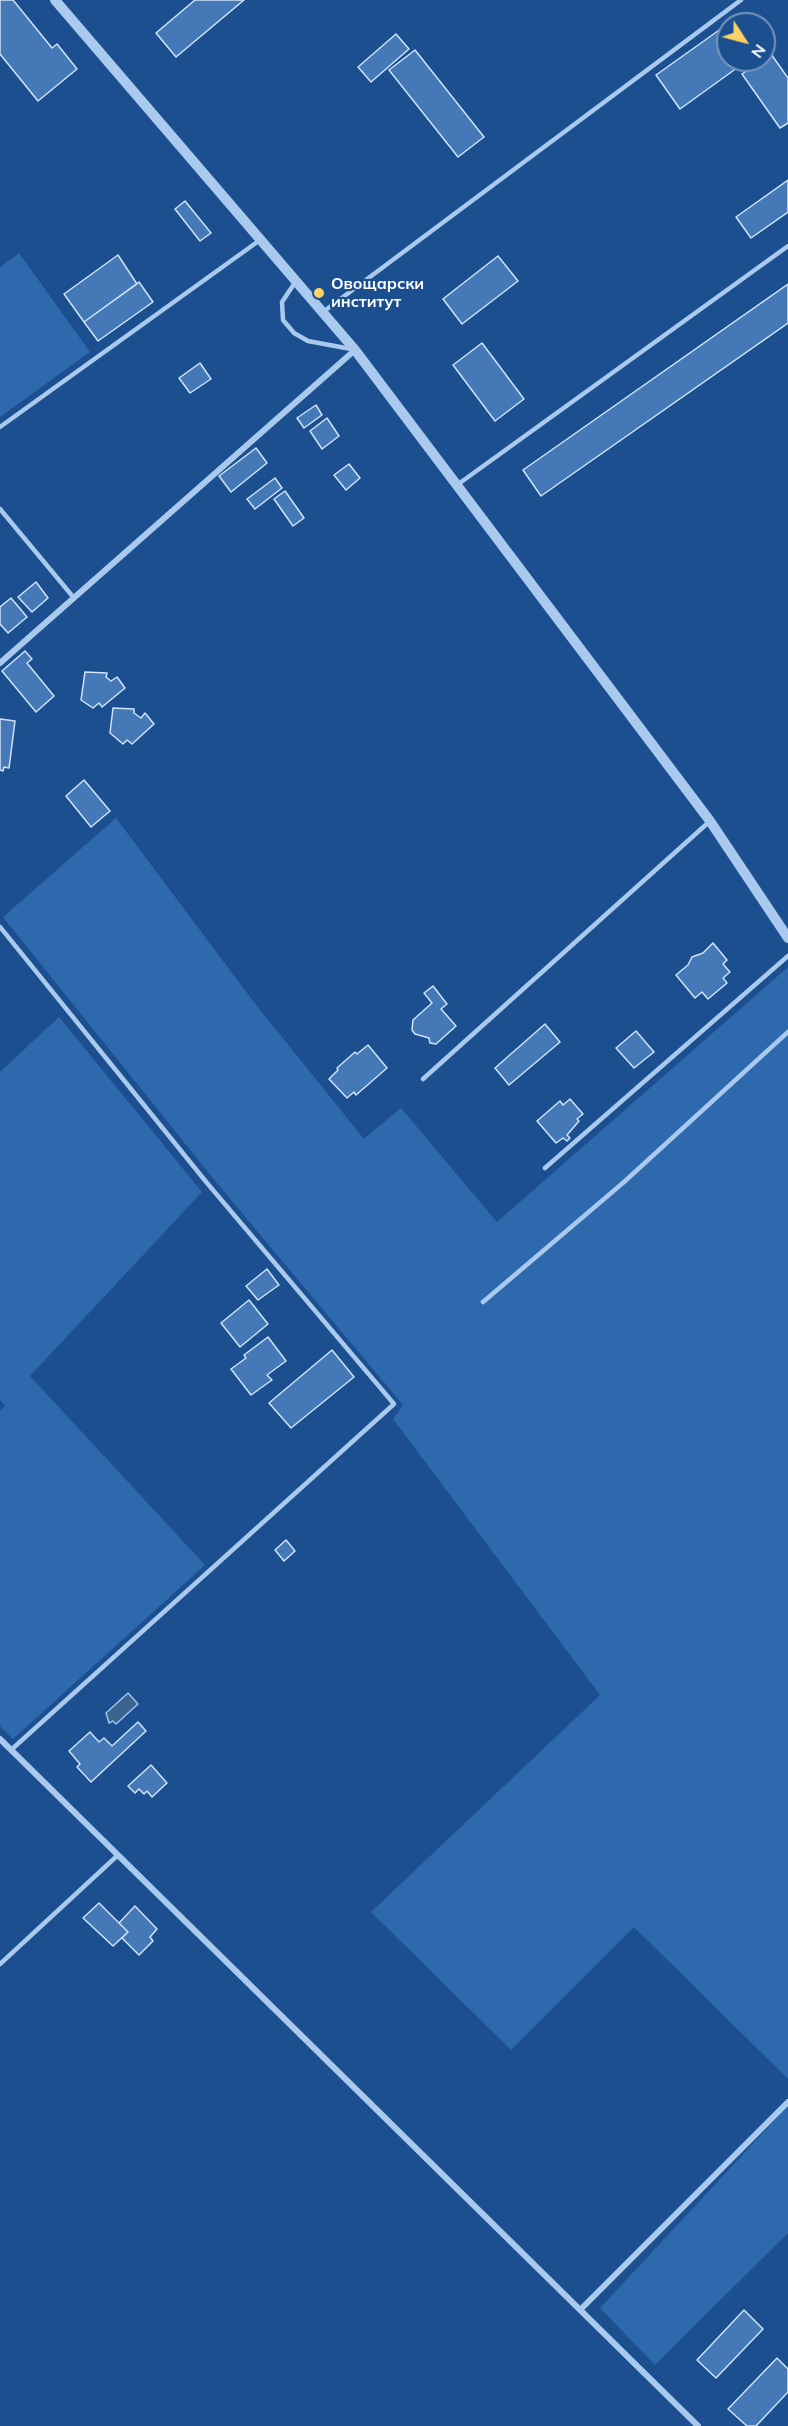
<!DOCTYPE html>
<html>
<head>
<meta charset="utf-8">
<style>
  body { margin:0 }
  #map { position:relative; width:788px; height:2426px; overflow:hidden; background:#1b4f8f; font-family:Mulish,sans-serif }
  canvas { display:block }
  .north { position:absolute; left:716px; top:12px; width:60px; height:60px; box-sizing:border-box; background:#1b4f8f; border:2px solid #7695bc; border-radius:50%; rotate:126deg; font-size:16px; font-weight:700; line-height:24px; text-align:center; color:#fff }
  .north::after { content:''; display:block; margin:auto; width:21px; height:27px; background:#ffd166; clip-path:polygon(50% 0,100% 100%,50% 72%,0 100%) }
</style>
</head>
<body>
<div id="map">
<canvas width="788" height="2426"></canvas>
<div class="north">N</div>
</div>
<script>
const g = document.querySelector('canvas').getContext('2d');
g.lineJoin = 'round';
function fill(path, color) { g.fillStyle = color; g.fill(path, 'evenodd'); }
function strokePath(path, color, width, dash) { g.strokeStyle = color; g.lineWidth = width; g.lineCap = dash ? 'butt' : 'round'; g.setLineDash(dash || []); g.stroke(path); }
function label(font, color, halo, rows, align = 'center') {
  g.font = font + ' Mulish,sans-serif'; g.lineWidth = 4.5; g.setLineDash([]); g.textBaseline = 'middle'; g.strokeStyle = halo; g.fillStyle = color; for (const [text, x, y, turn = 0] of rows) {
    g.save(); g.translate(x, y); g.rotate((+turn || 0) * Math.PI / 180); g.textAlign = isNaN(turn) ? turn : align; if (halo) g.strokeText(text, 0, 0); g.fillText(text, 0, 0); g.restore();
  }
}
fill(new Path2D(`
  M 19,253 L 90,352 L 0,417 L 0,267 Z
  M 116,818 L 253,1001 L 364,1139 L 401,1108 L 497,1222 L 788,967 L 788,2079 L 634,1927 L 511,2050 L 371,1912 L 600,1695 L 393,1419 L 403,1405 L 216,1182 L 3,917 Z
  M 59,1017 L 202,1192 L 30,1376 L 205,1565 L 13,1739 L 0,1726 L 0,1411 L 5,1406 L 0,1400 L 0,1072 Z
  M 788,2106 L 788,2233 L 655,2365 L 600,2308 Z`), '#2e69ad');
const water = new Path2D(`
  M 128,1693 L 138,1704 L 116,1724 L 113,1721 L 109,1723 L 106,1713 Z`);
fill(water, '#3c6290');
strokePath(water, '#9cc4f0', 1.5);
const building = new Path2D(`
  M 0,0 L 13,0 L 52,48 L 57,44 L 77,69 L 38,101 L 0,54 Z
  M 195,0 L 244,0 L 176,57 L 156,33 Z
  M 739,16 L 745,24 L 728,24 L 728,60 L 748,60 L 680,109 L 656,75 Z
  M 396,34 L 409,49 L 371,82 L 358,67 Z
  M 415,50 L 484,137 L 458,157 L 389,70 Z
  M 771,54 L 788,78 L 788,123 L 780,128 L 742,74 Z
  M 788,180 L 788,212 L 751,238 L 736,217 Z
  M 185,201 L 211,233 L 200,241 L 175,209 Z
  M 118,255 L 137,284 L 84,322 L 64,294 Z
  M 498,256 L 518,281 L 462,324 L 443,299 Z
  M 139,282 L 153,302 L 98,341 L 84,322 Z
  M 788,284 L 788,323 L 541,496 L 523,470 Z
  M 482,343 L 524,399 L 495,421 L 453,365 Z
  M 200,363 L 211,379 L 190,393 L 179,378 Z
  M 316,405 L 322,415 L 304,428 L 297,418 Z
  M 327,418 L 339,436 L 322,449 L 310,431 Z
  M 256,448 L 267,463 L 231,492 L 219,476 Z
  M 349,464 L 360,478 L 346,490 L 334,475 Z
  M 275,478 L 282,488 L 255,509 L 247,499 Z
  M 285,491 L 304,518 L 293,526 L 274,499 Z
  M 36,582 L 48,598 L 32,612 L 18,597 Z
  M 11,598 L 27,617 L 8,633 L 0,624 L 0,607 Z
  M 25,651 L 32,659 L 27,663 L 54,696 L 36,712 L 2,671 Z
  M 85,672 L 107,673 L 106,677 L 111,681 L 117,677 L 125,688 L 102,707 L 99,703 L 93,708 L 81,700 Z
  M 113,708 L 134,709 L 134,713 L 141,718 L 145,713 L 154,724 L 132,744 L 127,740 L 123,744 L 110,733 Z
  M 0,719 L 15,721 L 9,768 L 4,767 L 3,771 L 0,770 Z
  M 84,780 L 110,811 L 91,827 L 66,796 Z
  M 713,943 L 727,960 L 723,964 L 730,972 L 723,978 L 727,983 L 708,999 L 702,992 L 695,998 L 676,975 L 688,965 L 692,957 L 703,953 Z
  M 433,986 L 447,1004 L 441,1009 L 456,1026 L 436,1044 L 430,1043 L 429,1038 L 415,1034 L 412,1030 L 413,1020 L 432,1003 L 424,993 Z
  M 545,1024 L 560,1042 L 509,1085 L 495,1068 Z
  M 636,1031 L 654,1052 L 634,1068 L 616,1048 Z
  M 368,1045 L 387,1068 L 356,1095 L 354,1092 L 347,1098 L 329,1079 L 338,1070 L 337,1068 L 355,1052 L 357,1054 Z
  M 570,1099 L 583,1114 L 577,1119 L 579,1121 L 567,1135 L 570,1138 L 567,1141 L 563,1138 L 556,1143 L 537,1121 L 560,1101 L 563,1105 Z
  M 267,1269 L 279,1285 L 258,1300 L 246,1286 Z
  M 249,1300 L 268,1324 L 240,1347 L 221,1323 Z
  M 268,1337 L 286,1361 L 267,1375 L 272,1380 L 251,1395 L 231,1369 L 246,1358 L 244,1355 Z
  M 332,1350 L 354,1377 L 291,1428 L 269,1403 Z
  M 286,1540 L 295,1551 L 284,1561 L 275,1550 Z
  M 138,1722 L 146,1731 L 91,1782 L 77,1767 L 80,1764 L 69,1751 L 90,1732 L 99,1742 L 104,1738 L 112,1746 Z
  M 151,1765 L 167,1783 L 152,1797 L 147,1791 L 144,1794 L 139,1789 L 135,1793 L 128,1786 Z
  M 99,1903 L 128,1932 L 113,1946 L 83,1918 Z
  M 135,1906 L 157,1929 L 150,1937 L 153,1941 L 139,1955 L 122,1938 L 128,1932 L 119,1923 Z
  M 744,2310 L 763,2329 L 716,2378 L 697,2360 Z
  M 777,2358 L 788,2369 L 788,2392 L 756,2426 L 747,2426 L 728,2409 Z`);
fill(building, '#4478b7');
strokePath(building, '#cfe3fa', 1.5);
strokePath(new Path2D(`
  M 296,281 L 282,302 L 283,320 L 294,333 L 308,341 L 351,349
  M 323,312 L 741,0
  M 0,427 L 260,240
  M 457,485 L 788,246
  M 0,509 L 74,598
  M 0,927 L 207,1183 L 394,1404 L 11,1750
  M 423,1079 L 710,821
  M 545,1168 L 788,956
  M 483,1302 L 624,1182 L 788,1032
  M 0,1964 L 118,1855`), '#a9c9ee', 4.5);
strokePath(new Path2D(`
  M 0,663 L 355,350
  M 0,1739 L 698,2426
  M 580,2310 L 788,2102`), '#a9c9ee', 6);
strokePath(new Path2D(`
  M 55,0 L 355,350 L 710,821 L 788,938`), '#a9c9ee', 10);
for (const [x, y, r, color] of [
  [319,293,6,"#ffd166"]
]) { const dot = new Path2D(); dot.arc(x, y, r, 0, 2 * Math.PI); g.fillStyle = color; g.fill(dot); strokePath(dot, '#1b4f8f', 2); }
label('bold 16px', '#fff', '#1b4f8f', [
  ["Овощарски",331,284],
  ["институт",331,302]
], 'left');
</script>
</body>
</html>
